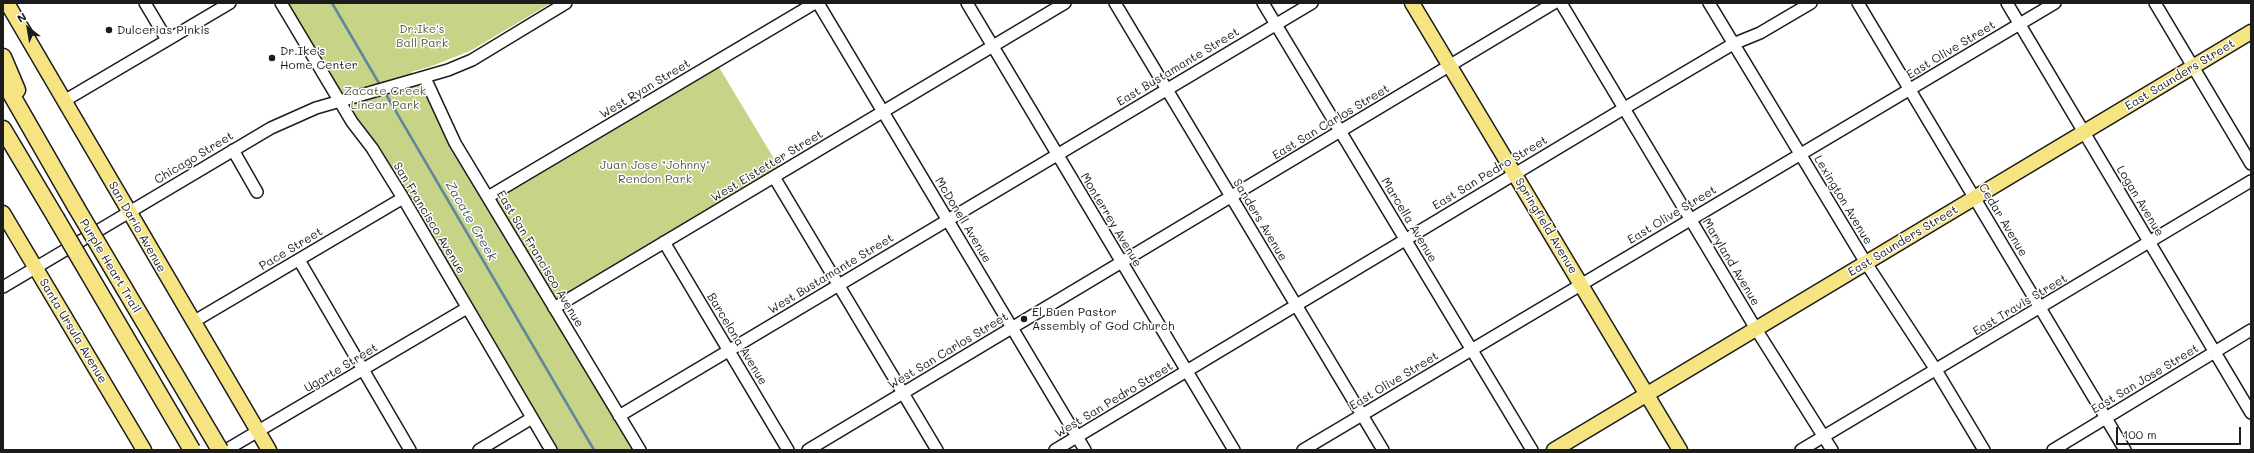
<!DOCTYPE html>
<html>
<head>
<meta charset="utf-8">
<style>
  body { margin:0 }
  #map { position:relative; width:2254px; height:453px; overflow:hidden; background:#fff; font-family:Mali,sans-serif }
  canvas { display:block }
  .frame { position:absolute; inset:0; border:4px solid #1c1c1c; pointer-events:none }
  .north { position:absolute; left:8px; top:8px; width:40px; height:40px; -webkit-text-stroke:3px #fff; paint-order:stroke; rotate:329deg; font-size:11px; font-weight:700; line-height:16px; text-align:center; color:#1c1c1c }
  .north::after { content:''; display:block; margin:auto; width:14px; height:18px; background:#1c1c1c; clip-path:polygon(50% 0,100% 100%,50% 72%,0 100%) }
  .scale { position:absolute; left:2116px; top:427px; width:125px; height:18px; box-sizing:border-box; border:2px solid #1c1c1c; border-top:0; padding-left:5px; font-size:12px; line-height:14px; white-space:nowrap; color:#1c1c1c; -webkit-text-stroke:3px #fff; paint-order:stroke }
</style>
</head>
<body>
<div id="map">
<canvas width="2254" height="453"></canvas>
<div class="frame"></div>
<div class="north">N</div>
<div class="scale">100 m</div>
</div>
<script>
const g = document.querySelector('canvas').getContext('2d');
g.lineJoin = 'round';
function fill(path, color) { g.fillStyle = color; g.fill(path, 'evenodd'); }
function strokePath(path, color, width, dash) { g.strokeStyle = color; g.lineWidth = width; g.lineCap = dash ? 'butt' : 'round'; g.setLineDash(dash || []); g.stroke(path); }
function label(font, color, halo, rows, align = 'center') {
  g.font = font + ' Mali,sans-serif'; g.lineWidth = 3; g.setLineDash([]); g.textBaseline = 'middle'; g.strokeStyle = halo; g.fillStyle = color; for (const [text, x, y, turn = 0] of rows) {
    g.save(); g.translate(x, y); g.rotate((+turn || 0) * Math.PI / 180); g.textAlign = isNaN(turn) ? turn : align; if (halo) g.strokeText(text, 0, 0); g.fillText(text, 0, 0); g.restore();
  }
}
fill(new Path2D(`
  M 287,3 L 551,3 L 470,51 L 432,66 L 411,72 L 423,89 L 447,140 L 632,450 L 557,450 L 395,175 L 355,118 Z
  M 717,64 L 779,167 L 558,299 L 555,299 L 498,203 L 498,197 Z`), '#c7d386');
strokePath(new Path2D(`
  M 332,3 L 380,85
  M 384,91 L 594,450`), '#61869b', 2.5);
const minor = new Path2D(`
  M 145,3 L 167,40
  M 281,3 L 352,122 L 372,148 L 403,198 L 551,450
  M 818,3 L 1085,450
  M 967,3 L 1234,450
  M 1115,3 L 1383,450
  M 1263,3 L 1532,450
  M 1561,3 L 1756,329 L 1832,450
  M 1709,3 L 1866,263 L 1936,370 L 1984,450
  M 1858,3 L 2125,450
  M 2007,3 L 2251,413
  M 2155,3 L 2251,164
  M 425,78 L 455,143 L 640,450
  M 64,101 L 230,3
  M 233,150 L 257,192
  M 774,177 L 937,450
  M 488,197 L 815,3
  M 664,242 L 788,450
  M 299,260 L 410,450
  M 3,287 L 271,128 L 316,108 L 448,70 L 472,60 L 566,3
  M 554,308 L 1065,3
  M 193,322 L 403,198
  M 619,416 L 1312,3
  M 226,450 L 467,308
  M 479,450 L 532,418
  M 808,450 L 1554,3
  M 1055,450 L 1623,109 L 1733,44 L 1760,33 L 1811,3
  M 1303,450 L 2055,3
  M 1801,450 L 2251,181
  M 2053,450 L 2251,330`);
const major = new Path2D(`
  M 7,3 L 269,450
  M 1412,3 L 1680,450
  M 3,213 L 144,450
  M 1554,450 L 2251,32`);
const highway = new Path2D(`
  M 3,57 L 17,90
  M 3,80 L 76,207
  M 3,129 L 56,218`);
strokePath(minor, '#1c1c1c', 14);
strokePath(major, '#1c1c1c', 17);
strokePath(highway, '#1c1c1c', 19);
strokePath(minor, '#fff', 11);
strokePath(major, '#f6e381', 14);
strokePath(highway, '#f6e381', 16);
const highwayBridge = new Path2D(`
  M 76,207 L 220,450
  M 56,218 L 192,450`);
strokePath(highwayBridge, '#1c1c1c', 19, []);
strokePath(highwayBridge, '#f6e381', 16);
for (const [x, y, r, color] of [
  [109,30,4,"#1c1c1c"],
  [272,58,4,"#1c1c1c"],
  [1024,319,4,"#1c1c1c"]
]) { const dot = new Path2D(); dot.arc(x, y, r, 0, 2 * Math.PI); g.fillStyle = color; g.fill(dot); strokePath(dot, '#fff', 1.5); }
label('12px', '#585c41', '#fff', [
  ["Dr.Ike's",422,29],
  ["Ball Park",422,43],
  ["Zacate Creek",385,91],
  ["Linear Park",385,105],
  ["Juan Jose \"Johnny\"",655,165],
  ["Rendon Park",655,179]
]);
label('12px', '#1c1c1c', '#fff', [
  ["Dulcerias Pinkis",117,30],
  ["Dr.Ike's",280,51],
  ["Home Center",280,65],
  ["El Buen Pastor",1032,312],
  ["Assembly of God Church",1032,326]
], 'left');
label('12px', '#1c1c1c', '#fff', [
  ["East Olive Street",1951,50,-31],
  ["East Bustamante Street",1178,67,-31],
  ["East Saunders Street",2180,75,-31],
  ["West Ryan Street",645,89,-31],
  ["East San Carlos Street",1331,122,-31],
  ["Chicago Street",194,158,-31],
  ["West Eistetter Street",767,166,-31],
  ["East San Pedro Street",1490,173,-31],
  ["Lexington Avenue",1843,200,59],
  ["Logan Avenue",2140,201,59],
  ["East Olive Street",1672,215,-31],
  ["San Francisco Avenue",429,218,59],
  ["McDonell Avenue",963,220,59],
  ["Monterrey Avenue",1111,220,59],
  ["Sanders Avenue",1260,220,59],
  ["Marcella Avenue",1409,220,59],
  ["Cedar Avenue",2003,220,59],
  ["Springfield Avenue",1546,226,59],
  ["San Dario Avenue",137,227,60],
  ["East Saunders Street",1903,241,-31],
  ["Pace Street",291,249,-31],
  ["East San Francisco Avenue",540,259,59],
  ["Maryland Avenue",1731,262,59],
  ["Purple Heart Trail",110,266,59],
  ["West Bustamante Street",831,274,-31],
  ["East Travis Street",2020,305,-31],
  ["Santa Ursula Avenue",73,331,59],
  ["Barcelona Avenue",737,339,59],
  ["West San Carlos Street",948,351,-31],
  ["Ugarte Street",341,368,-31],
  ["East San Jose Street",2145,379,-31],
  ["East Olive Street",1394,381,-31],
  ["West San Pedro Street",1114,400,-31]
]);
label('italic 13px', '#445a66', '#fff', [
  ["Zacate Creek",471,221,60]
]);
</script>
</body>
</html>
